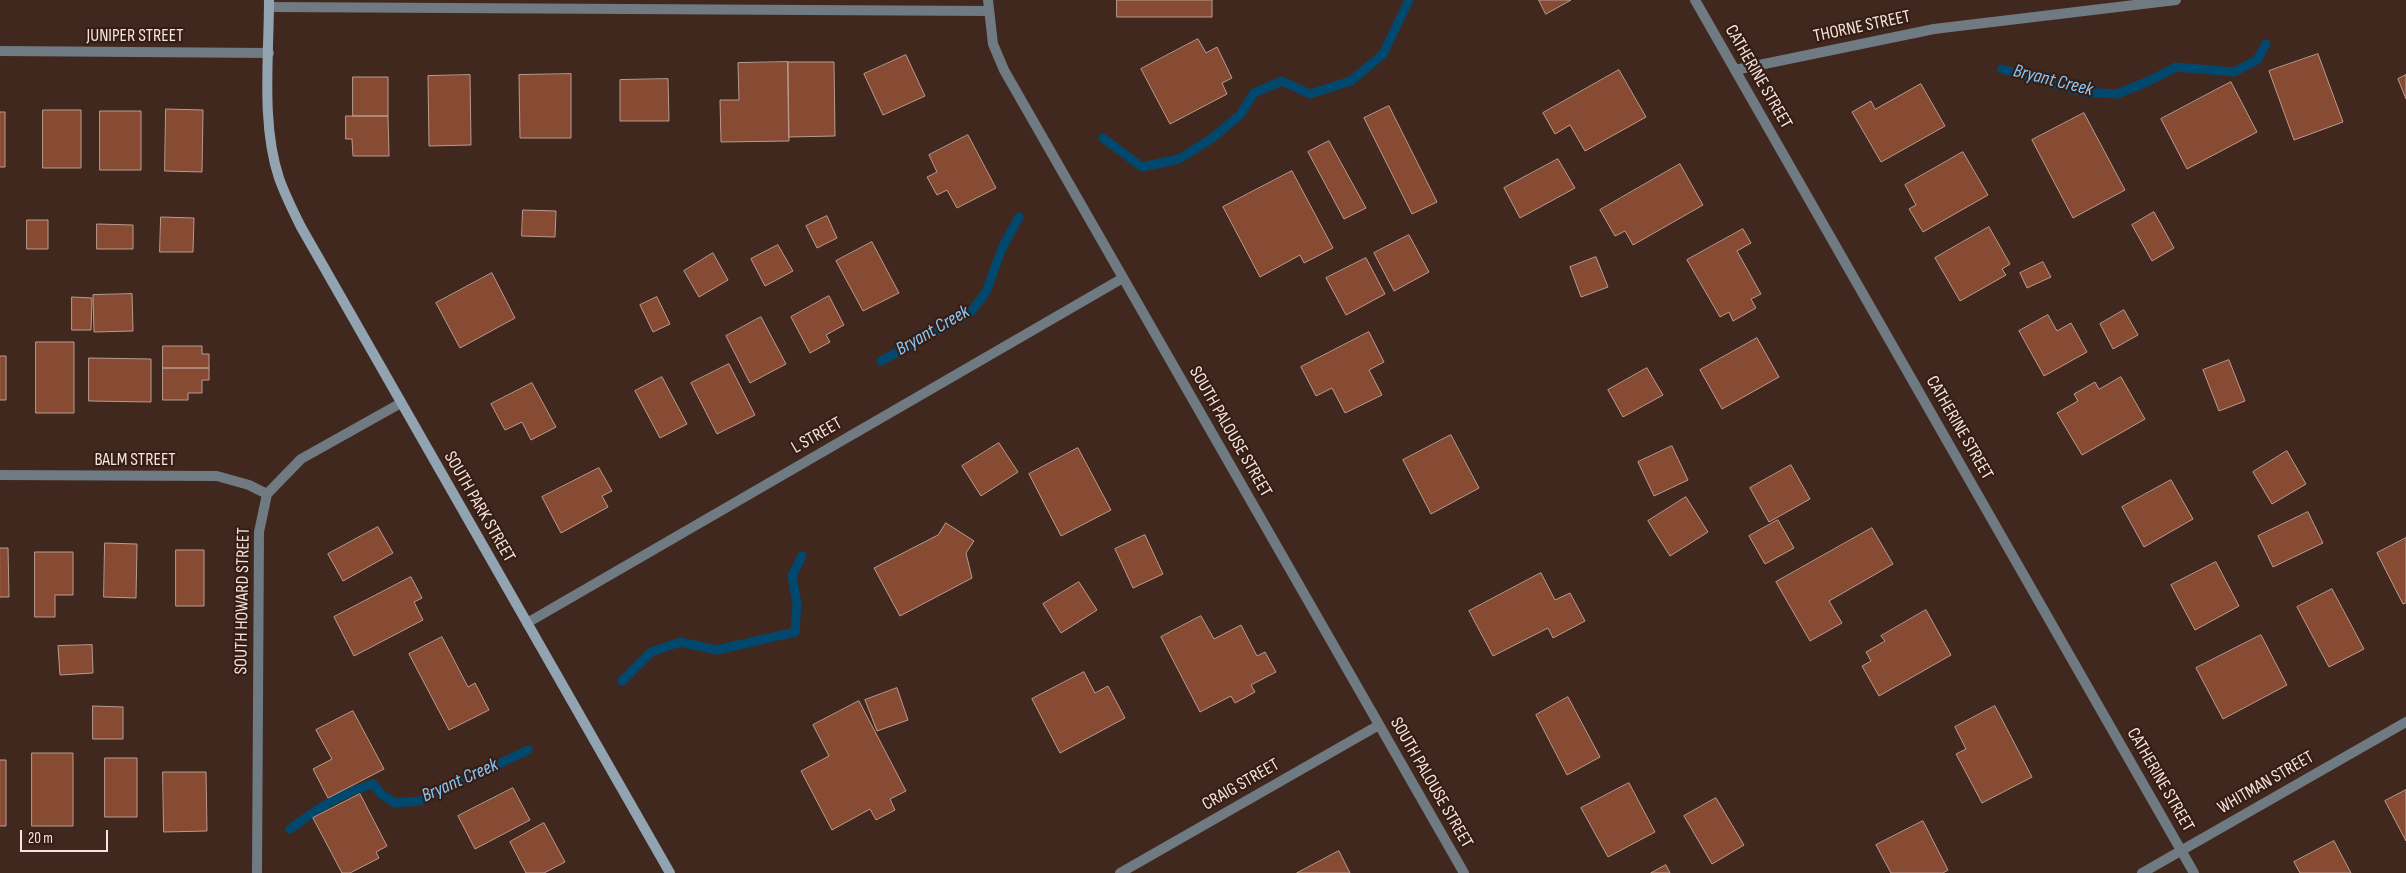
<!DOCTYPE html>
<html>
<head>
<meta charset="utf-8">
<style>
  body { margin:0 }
  #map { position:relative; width:2406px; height:873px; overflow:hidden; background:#41281f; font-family:"Sofia Sans Condensed",sans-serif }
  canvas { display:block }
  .scale { position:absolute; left:20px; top:830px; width:88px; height:22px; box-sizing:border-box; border:2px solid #f6e5df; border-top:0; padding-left:6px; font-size:15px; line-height:18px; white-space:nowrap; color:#f6e5df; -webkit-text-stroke:4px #361e15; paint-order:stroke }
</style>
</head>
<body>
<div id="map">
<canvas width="2406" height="873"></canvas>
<div class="scale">20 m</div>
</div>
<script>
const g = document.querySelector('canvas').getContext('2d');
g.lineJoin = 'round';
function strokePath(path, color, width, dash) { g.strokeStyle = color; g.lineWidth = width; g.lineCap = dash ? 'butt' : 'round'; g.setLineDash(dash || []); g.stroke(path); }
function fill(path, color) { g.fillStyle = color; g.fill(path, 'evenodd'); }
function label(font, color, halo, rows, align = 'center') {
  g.font = font + ' "Sofia Sans Condensed",sans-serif'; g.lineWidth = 4.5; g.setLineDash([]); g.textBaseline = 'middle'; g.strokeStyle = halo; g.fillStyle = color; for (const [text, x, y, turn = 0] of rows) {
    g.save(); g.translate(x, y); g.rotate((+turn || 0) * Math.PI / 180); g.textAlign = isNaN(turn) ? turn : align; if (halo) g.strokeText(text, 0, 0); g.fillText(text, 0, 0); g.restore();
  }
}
strokePath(new Path2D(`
  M 2002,69 L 2083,92 L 2117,94 L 2149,81 L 2176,67 L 2234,72 L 2257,60 L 2266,44
  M 1103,138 L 1142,167 L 1179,159 L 1211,139 L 1240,115 L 1254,93 L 1282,81 L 1310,94 L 1351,81 L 1383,54 L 1409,0
  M 881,361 L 971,312 L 986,292 L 1003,246 L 1019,217
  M 622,681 L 651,652 L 680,642 L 717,650 L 795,632 L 797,603 L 792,576 L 802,556
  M 290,829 C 318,808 340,794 373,784 L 381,794 L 395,803 L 420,801 L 528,750`), '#01486f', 9);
const building = new Path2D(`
  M 1117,0 L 1212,0 L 1212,17 L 1117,17 Z
  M 1539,0 L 1571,0 L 1546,14 Z
  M 1198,39 L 1206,53 L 1217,47 L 1232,78 L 1222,83 L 1227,94 L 1170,124 L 1141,69 Z
  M 2318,54 L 2343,122 L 2294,140 L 2269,71 Z
  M 906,55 L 925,96 L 883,115 L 864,74 Z
  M 788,62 L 834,62 L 835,136 L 789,137 Z
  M 788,62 L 789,141 L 721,142 L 720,100 L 739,100 L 738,63 Z
  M 1619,70 L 1646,117 L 1585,151 L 1570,125 L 1555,134 L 1543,113 Z
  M 571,74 L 571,138 L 520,138 L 519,75 Z
  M 470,75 L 471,145 L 429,146 L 428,76 Z
  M 2406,75 L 2406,99 L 2398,79 Z
  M 353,77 L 388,77 L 388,116 L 353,116 Z
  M 668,79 L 669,121 L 620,121 L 620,80 Z
  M 2231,82 L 2257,132 L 2187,169 L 2161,119 Z
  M 1921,84 L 1945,126 L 1881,162 L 1852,112 L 1871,101 L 1875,109 Z
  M 1389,106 L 1437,202 L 1412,214 L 1364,118 Z
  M 166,109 L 203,110 L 202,172 L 165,171 Z
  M 43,110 L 81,110 L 81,168 L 43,168 Z
  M 100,111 L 141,111 L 141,170 L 100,170 Z
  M 0,112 L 5,112 L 5,167 L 0,167 Z
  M 2084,113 L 2125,190 L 2073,218 L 2032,140 Z
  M 346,116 L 388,116 L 389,156 L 353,156 L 352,139 L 346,139 Z
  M 968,135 L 996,188 L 957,208 L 947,190 L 937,195 L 927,177 L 937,172 L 929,155 Z
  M 1329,141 L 1366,208 L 1344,219 L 1308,152 Z
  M 1963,152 L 1988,195 L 1923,232 L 1909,209 L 1916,205 L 1905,185 Z
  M 1558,159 L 1575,188 L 1520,218 L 1504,188 Z
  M 1680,164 L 1703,205 L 1633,245 L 1625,231 L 1615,236 L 1600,210 Z
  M 1292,171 L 1333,248 L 1304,263 L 1300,255 L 1260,277 L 1223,207 Z
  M 523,210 L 556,211 L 555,237 L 522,236 Z
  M 2154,212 L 2174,248 L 2152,261 L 2132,225 Z
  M 827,216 L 837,238 L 817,248 L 806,226 Z
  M 161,217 L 194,218 L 193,252 L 160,252 Z
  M 27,220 L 48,220 L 48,249 L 27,249 Z
  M 97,224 L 133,225 L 133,249 L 97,249 Z
  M 1989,227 L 2010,264 L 2002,269 L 2006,275 L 1960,301 L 1935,258 Z
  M 1743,229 L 1751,243 L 1737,251 L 1761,294 L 1751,299 L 1756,308 L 1733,321 L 1729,312 L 1720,317 L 1687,260 Z
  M 1409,235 L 1429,272 L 1394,291 L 1374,253 Z
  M 872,242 L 899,293 L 863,311 L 836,261 Z
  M 778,245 L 793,271 L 765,286 L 751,259 Z
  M 713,253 L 728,280 L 699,297 L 684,271 Z
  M 1596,257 L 1608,287 L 1581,297 L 1570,267 Z
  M 1366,258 L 1385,294 L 1346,315 L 1326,278 Z
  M 2043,262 L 2051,277 L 2027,288 L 2020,273 Z
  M 492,273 L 515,318 L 460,348 L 436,303 Z
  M 132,294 L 133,331 L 94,332 L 93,295 Z
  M 829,296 L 844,325 L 826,335 L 830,342 L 810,353 L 791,317 Z
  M 72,297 L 92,298 L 91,330 L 72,330 Z
  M 657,297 L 670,324 L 653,332 L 640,305 Z
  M 2124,310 L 2138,335 L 2113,349 L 2100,324 Z
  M 2048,315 L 2057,331 L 2071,323 L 2087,352 L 2044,376 L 2019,331 Z
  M 761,317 L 786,364 L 750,383 L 726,336 Z
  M 1369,332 L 1384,362 L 1369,370 L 1382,395 L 1345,413 L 1332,388 L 1316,396 L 1301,367 Z
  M 1757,338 L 1779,377 L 1722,409 L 1700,370 Z
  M 36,342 L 74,342 L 74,413 L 36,413 Z
  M 163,346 L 202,346 L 202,354 L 209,354 L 209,368 L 163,368 Z
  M 0,356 L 6,356 L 6,400 L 0,400 Z
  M 89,358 L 151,359 L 151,402 L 89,401 Z
  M 2229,360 L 2245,401 L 2219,411 L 2203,370 Z
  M 729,364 L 755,415 L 717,434 L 691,383 Z
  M 163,368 L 209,368 L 209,380 L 202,380 L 202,393 L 188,393 L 188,400 L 163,400 Z
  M 1647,368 L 1663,395 L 1623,417 L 1608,390 Z
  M 662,377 L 687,424 L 660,438 L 635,391 Z
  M 2121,377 L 2145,419 L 2082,455 L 2057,413 L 2078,401 L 2074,394 L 2095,382 L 2099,389 Z
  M 532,383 L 556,427 L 531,440 L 522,422 L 505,430 L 491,404 Z
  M 1451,435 L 1479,488 L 1431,514 L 1403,460 Z
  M 999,443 L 1018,472 L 981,496 L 962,466 Z
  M 1672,446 L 1688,480 L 1654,496 L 1638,462 Z
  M 1078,448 L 1111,510 L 1061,536 L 1029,474 Z
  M 2287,451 L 2306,484 L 2272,504 L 2253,472 Z
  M 1791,465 L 1810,499 L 1769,522 L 1750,488 Z
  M 599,468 L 612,491 L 602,496 L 608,507 L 561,533 L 542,497 Z
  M 2171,480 L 2193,519 L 2144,547 L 2122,507 Z
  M 1686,497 L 1708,532 L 1670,556 L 1648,521 Z
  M 2308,512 L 2323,543 L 2273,567 L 2258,536 Z
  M 1778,520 L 1794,548 L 1765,564 L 1749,536 Z
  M 946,523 L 974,541 L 966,553 L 972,578 L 900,616 L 874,568 L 938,535 Z
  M 378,527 L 393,553 L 343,581 L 328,554 Z
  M 1872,528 L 1893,564 L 1829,601 L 1842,623 L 1810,641 L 1776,582 Z
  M 1145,535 L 1163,574 L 1133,588 L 1115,549 Z
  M 2406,538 L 2406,603 L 2403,604 L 2377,553 Z
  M 105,543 L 137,544 L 136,598 L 104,597 Z
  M 0,548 L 8,548 L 9,597 L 0,597 Z
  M 176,550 L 204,550 L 204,606 L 176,606 Z
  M 35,552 L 73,552 L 73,595 L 55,595 L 55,617 L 35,617 Z
  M 2216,562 L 2239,606 L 2195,630 L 2171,585 Z
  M 1541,573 L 1555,600 L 1570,593 L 1585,621 L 1553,638 L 1548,628 L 1493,656 L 1469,611 Z
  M 411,577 L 422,598 L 414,602 L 423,620 L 354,656 L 334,617 Z
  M 1079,582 L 1097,610 L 1061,633 L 1043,604 Z
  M 2332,589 L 2364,649 L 2329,667 L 2297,607 Z
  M 1926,610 L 1951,655 L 1879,696 L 1862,666 L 1871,661 L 1866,652 L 1885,641 L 1881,636 Z
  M 1201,616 L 1214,639 L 1241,625 L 1257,656 L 1265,652 L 1276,672 L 1251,685 L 1255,692 L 1235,703 L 1231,696 L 1200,712 L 1161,637 Z
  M 2261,635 L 2287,685 L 2223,719 L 2196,668 Z
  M 442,637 L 468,687 L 475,683 L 489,710 L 449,730 L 409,654 Z
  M 92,645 L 93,673 L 60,675 L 58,646 Z
  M 1084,672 L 1095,693 L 1108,686 L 1125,718 L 1060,753 L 1032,699 Z
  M 897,688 L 908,720 L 877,731 L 865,700 Z
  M 1568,697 L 1600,757 L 1567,775 L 1536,715 Z
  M 859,701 L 906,791 L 890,799 L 895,810 L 876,820 L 870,809 L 832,830 L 801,771 L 829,756 L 813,725 Z
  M 93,706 L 123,707 L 123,739 L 93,739 Z
  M 1995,706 L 2032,777 L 1982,803 L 1956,754 L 1966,749 L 1955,727 Z
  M 353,711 L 384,769 L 328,798 L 313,769 L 332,759 L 316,730 Z
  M 32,753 L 73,753 L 73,826 L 32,826 Z
  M 105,758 L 137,758 L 137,817 L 105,817 Z
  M 0,760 L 6,760 L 6,826 L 0,826 Z
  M 163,772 L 206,772 L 207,831 L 164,832 Z
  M 1629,783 L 1655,832 L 1608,857 L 1581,808 Z
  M 513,788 L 530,820 L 475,849 L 458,816 Z
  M 2406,790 L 2406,841 L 2385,801 Z
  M 360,794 L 387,846 L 376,852 L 379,858 L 350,873 L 342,873 L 313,818 Z
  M 1716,798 L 1744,845 L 1712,864 L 1684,816 Z
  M 1923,821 L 1948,870 L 1943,873 L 1891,873 L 1876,845 Z
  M 544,823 L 565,862 L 544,873 L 526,873 L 510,842 Z
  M 2334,841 L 2351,873 L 2300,873 L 2294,862 Z
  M 1339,851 L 1350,873 L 1297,873 Z
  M 1666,865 L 1670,873 L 1651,873 Z`);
fill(building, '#874a32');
strokePath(building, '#ba9b8f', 1);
strokePath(new Path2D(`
  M 988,0 L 993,44 L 1004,70 L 1464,873
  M 1695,0 L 2194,873
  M 269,7 L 988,11
  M 0,51 L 269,53
  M 1735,70 L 1934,29 L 2176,0
  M 0,475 L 217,476 L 249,485 L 267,494
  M 527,623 L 1123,278
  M 257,873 L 259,532 L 267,494 L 301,459 L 401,403
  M 1120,873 L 1379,725
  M 2142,873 L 2406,722`), '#6f7a82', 10);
strokePath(new Path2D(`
  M 269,0 C 269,57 261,124 279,178 C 285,195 293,211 301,227 L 670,873`), '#92a4b1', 10);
label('18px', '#f6e5df', '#361e15', [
  ["THORNE STREET",1862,27,-12],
  ["JUNIPER STREET",135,36],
  ["CATHERINE STREET",1758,77,60],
  ["CATHERINE STREET",1959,428,60],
  ["SOUTH PALOUSE STREET",1230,432,60],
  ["L STREET",817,436,-30],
  ["BALM STREET",135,460],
  ["SOUTH PARK STREET",479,507,60],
  ["SOUTH HOWARD STREET",243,601,-89],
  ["CATHERINE STREET",2160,780,60],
  ["SOUTH PALOUSE STREET",1431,783,60],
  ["WHITMAN STREET",2266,783,-30],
  ["CRAIG STREET",1241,785,-30]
]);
label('italic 19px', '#87c9fa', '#361e15', [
  ["Bryant Creek",2053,81,14],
  ["Bryant Creek",933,331,-30],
  ["Bryant Creek",460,781,-24]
]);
</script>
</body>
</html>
